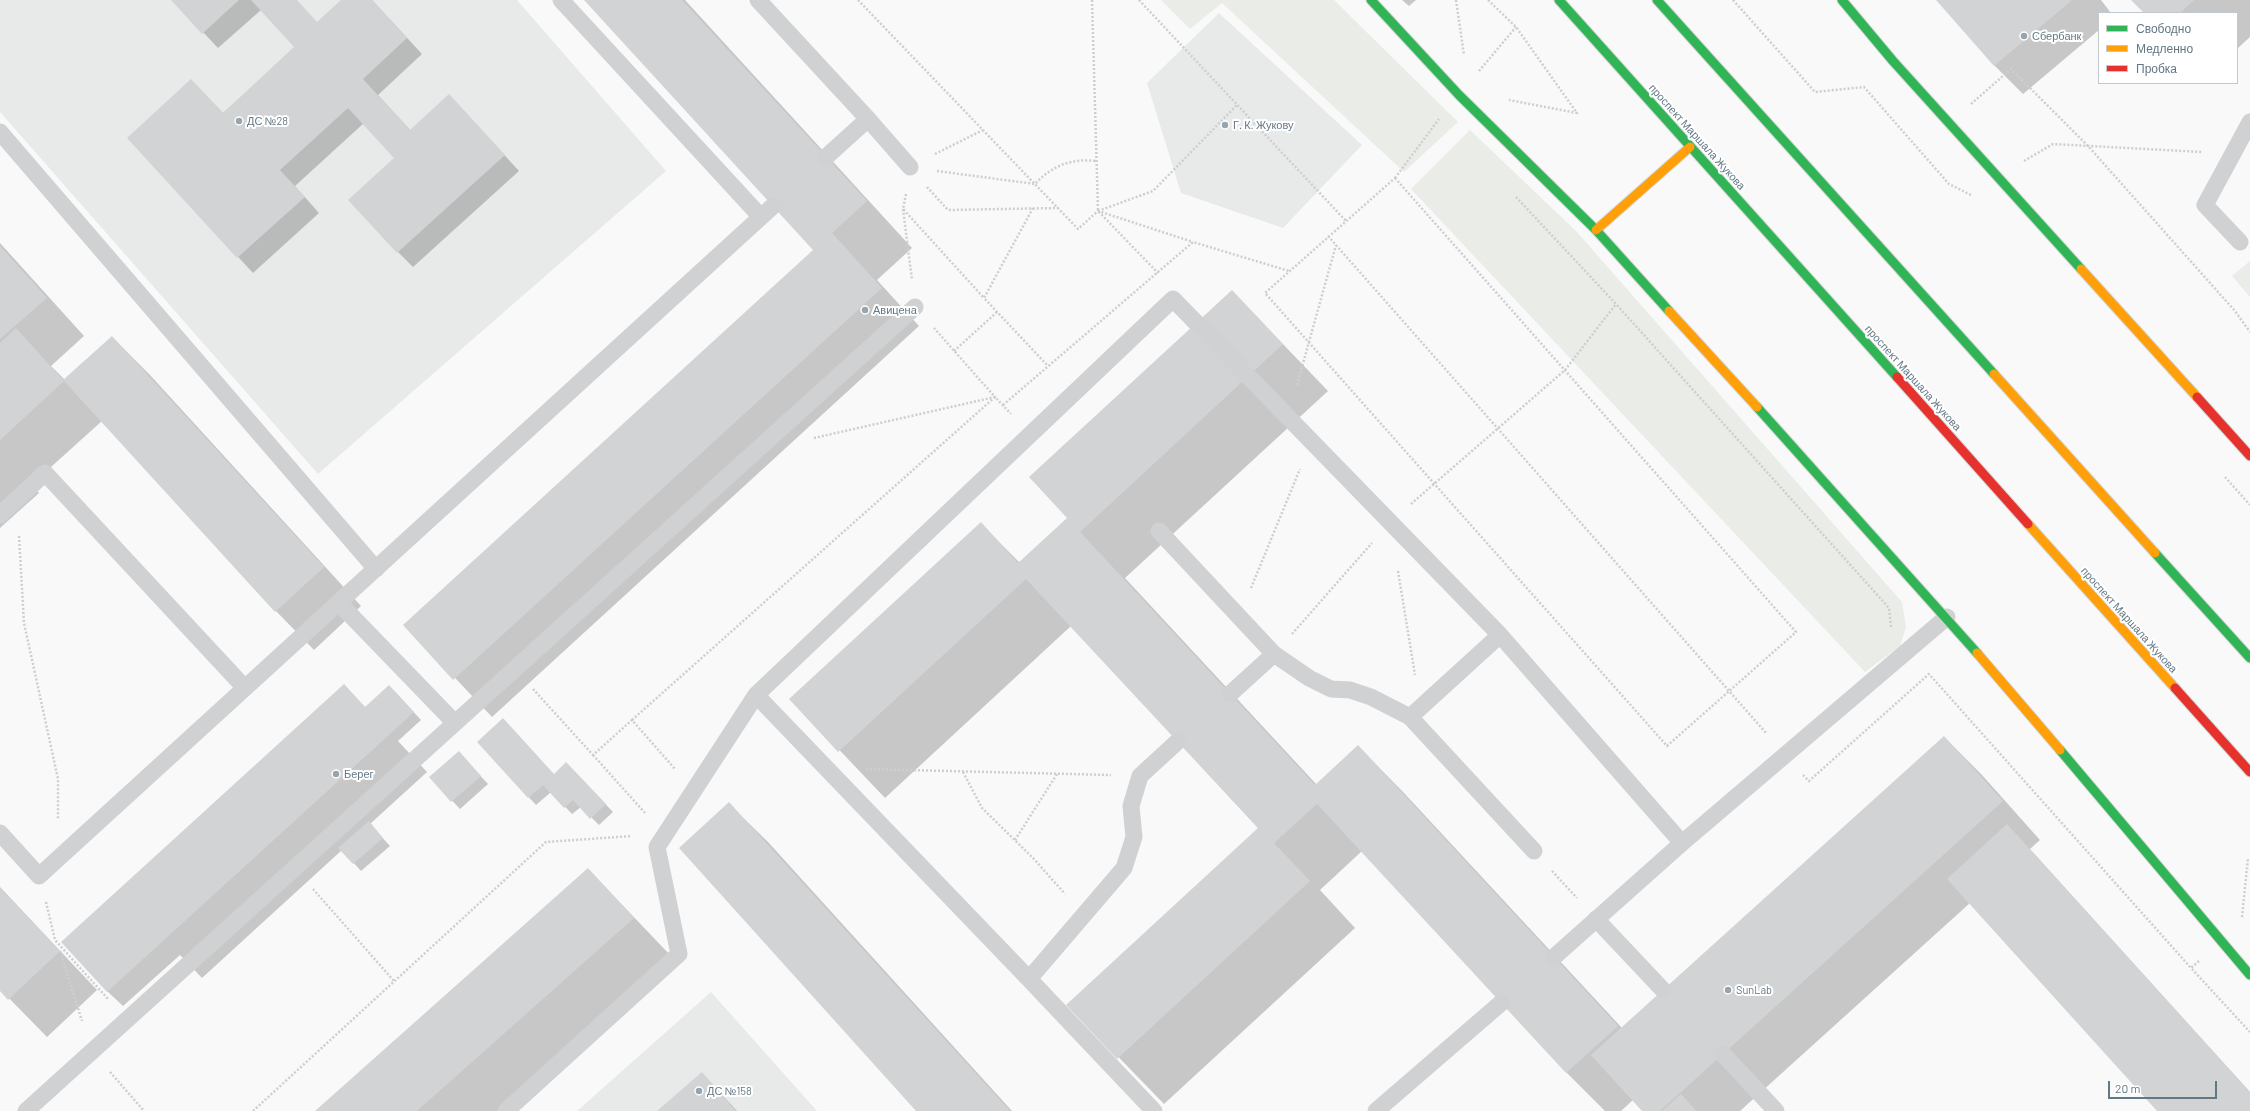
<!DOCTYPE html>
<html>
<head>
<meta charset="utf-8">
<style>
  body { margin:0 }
  #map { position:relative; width:2250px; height:1111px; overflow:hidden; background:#f9f9f9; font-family:Barlow,sans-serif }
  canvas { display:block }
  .legend { position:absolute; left:2098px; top:12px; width:140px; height:72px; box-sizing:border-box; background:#fff; border:1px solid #c1c9ce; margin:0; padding:5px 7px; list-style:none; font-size:12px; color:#637885 }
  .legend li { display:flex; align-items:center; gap:8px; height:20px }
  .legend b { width:20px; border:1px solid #c1c9ce }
  .scale { position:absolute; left:2108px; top:1081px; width:109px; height:18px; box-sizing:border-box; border:2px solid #637885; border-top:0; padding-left:5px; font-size:12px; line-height:14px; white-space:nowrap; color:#637885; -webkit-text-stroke:3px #fff; paint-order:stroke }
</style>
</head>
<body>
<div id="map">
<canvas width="2250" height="1111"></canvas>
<ul class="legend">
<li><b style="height:5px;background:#30b455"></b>Свободно</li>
<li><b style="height:5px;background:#ff9f0a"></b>Медленно</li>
<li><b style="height:5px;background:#e5322d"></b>Пробка</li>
</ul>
<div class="scale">20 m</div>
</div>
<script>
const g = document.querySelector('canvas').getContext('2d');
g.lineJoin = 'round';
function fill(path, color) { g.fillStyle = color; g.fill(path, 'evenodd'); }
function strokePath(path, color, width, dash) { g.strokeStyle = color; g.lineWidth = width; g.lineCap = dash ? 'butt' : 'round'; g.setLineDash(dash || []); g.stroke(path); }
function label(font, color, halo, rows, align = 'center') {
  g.font = font + ' Barlow,sans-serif'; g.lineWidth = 4; g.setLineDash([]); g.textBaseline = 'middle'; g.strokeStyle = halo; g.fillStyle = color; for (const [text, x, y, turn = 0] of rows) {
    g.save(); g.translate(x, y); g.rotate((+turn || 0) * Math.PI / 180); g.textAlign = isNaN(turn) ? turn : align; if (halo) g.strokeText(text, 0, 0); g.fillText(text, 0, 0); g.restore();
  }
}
fill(new Path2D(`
  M 0,0 L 517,0 L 666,171 L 318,474 L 0,112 Z
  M 1219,13 L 1362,145 L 1283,228 L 1181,193 L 1147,83 Z
  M 711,992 L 817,1111 L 577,1111 Z`), '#e8eaea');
fill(new Path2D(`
  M 1161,0 L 1334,0 L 1458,122 L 1404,172 L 1222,3 L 1190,29 Z
  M 1470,130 L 1576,231 L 1902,602 L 1906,627 L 1900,646 L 1865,672 L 1411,189 Z
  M 2250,261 L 2250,297 L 2232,276 Z`), '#e9ece7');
fill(new Path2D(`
  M 173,0 L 296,0 L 317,23 L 342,0 L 372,0 L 422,54 L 378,95 L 411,131 L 449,95 L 519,171 L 413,267 L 398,252 L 396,158 L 364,123 L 295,186 L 319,213 L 253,273 L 128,138 L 191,80 L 223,113 L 296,48 L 261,10 L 218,48 Z
  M 585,0 L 685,0 L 912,248 L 877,280 L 919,326 L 492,717 L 405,625 L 815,250 Z
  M 1402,0 L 1416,0 L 1409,6 Z
  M 1937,0 L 2101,0 L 2111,13 L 2099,13 L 2099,30 L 2023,94 L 1994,65 Z
  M 2132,0 L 2250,0 L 2250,37 L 2237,49 L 2237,13 L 2145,13 Z
  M 0,243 L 84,336 L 51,366 L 65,380 L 112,337 L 150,375 L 361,606 L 314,650 L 276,611 L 102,421 L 31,485 L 39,493 L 0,528 Z
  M 1232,291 L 1328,391 L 1125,578 L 1317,785 L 1358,746 L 1404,793 L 1622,1028 L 1944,737 L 1982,775 L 2040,840 L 2030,849 L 2250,1092 L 2250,1111 L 2159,1111 L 1970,903 L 1740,1111 L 1643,1111 L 1633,1100 L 1621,1111 L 1605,1111 L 1567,1073 L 1362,851 L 1320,890 L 1355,928 L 1164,1104 L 1068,1005 L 1259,829 L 1071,626 L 885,798 L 791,699 L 981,524 L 1020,563 L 1068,518 Z
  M 344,685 L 366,708 L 397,694 L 421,720 L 398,741 L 427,772 L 370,824 L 390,846 L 361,871 L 342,850 L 202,978 L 180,955 L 123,1006 L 107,991 Z
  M 478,742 L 554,775 L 574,771 L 613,812 L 599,825 L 581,807 L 572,814 L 551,792 L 536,805 Z
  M 466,760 L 488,784 L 460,809 L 430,777 Z
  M 729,804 L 768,842 L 1012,1111 L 918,1111 Z
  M 588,869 L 672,957 L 498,1111 L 317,1111 Z
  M 0,887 L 97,990 L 47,1037 L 0,989 Z
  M 702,1073 L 737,1111 L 658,1111 Z`), '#0003');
fill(new Path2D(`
  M 171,0 L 239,0 L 202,34 Z
  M 251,0 L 297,0 L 317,22 L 341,0 L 372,0 L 407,38 L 363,79 L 410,130 L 449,94 L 505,155 L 397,253 L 348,200 L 394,158 L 348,108 L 280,170 L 305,197 L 237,258 L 127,138 L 191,79 L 223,113 L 294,47 Z
  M 584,0 L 682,0 L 867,201 L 832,233 L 882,288 L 453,680 L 403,625 L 813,250 Z
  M 1936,0 L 2072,0 L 1994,66 Z
  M 2131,0 L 2194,0 L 2180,13 L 2144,13 Z
  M 0,246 L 47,298 L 0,339 Z
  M 1232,290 L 1283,344 L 1080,532 L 1315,785 L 1358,745 L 1618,1026 L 1566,1073 L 1317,804 L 1274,843 L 1310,881 L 1117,1059 L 1066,1005 L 1258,828 L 1026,579 L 838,752 L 789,699 L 981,522 L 1018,563 L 1067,518 L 1029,477 Z
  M 16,328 L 63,380 L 112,336 L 324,567 L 275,612 L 64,381 L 0,440 L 0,343 Z
  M 344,684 L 365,707 L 389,685 L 414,712 L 107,992 L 61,942 Z
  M 503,718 L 554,774 L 566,762 L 606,804 L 590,819 L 573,800 L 564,808 L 543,785 L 528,798 L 477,742 Z
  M 1944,736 L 2003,801 L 1660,1111 L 1642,1111 L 1591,1055 Z
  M 459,751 L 481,776 L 451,802 L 429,777 Z
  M 729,802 L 1010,1111 L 916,1111 L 679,848 Z
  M 369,821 L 383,838 L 353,864 L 338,848 Z
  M 2007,824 L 2250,1092 L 2250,1111 L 2157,1111 L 1947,879 Z
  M 588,868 L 634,918 L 417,1111 L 315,1111 Z
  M 0,888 L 60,951 L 8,1000 L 0,991 Z
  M 702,1072 L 736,1111 L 657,1111 Z
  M 1681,1094 L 1696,1111 L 1662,1111 Z`), '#d1d3d4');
const fast = new Path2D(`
  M 1371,0 L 1459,95 L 1596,230 L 1669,311
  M 1559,0 L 1897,377
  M 1657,0 L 1994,374
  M 1842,0 L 1893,61 L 2081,269
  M 1757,407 L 1977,653
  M 2155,553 L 2250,658
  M 2060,750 L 2250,975`);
const slow = new Path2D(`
  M 1596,230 L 1690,147
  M 2081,269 L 2197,397
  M 1669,311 L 1757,407
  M 1994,374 L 2155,553
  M 2028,524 L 2175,688
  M 1977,653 L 2060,750`);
const jam = new Path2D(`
  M 1897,377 L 2028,524
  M 2197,397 L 2250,456
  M 2175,688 L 2250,772`);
strokePath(fast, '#d5d6d7', 11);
strokePath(slow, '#d5d6d7', 11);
strokePath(jam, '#d5d6d7', 11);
strokePath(new Path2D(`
  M 858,0 L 1078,229 L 1098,211 L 1193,242
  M 1092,0 L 1098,211 L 1158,273
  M 1139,0 L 1346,221
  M 1456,0 L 1464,55
  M 1488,0 L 1516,27 L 1577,113 L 1509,100
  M 1733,0 L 1815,92 L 1864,87 L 1949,184 L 1971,195
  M 1479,71 L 1516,27
  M 1971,104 L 2011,69 L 2088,146 L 2235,311 L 2250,332
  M 935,154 L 983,130
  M 2024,161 L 2053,144 L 2202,152
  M 937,171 L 1035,184 C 1052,166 1071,158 1096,161
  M 1395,178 L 1796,632 L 1667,746 L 1265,293 Z
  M 1395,178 L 1439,119
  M 927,187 L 948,210 L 1058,208
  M 906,194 L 903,209 L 984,298
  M 1516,197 L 1616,304 L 1889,608 L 1891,627
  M 1033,208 L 984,298 L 1048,366
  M 903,209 L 912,280
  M 1098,211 L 1153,191 L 1237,105
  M 1328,236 L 1767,734
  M 954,351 L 997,312
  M 1297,385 L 1336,245
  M 1003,405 L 1193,242 L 1289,271
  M 814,438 L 995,397 L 934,328
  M 2225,477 L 2250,505
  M 1411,504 L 1565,370 L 1616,304
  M 19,536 L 24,623 L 58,779 L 58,820
  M 1398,571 L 1415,675
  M 1251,588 L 1300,469
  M 1292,634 L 1372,543
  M 533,689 L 593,755 L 632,720 L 675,769
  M 632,720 L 995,397 L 1011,414
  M 593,755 L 645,813
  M 866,769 L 1111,775
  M 963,772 L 982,808 L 1034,859 L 1065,894
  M 1803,775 L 1809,781 L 1929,674 L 2191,968
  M 1015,840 L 1057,774
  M 1552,871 L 1577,898
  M 313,889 L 394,981
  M 46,902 L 55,940 L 108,999
  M 2242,917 L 2248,858
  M 60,951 L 82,1021
  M 2199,961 L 2191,968 L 2250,1032
  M 110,1072 L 144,1111
  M 253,1111 L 546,842 L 632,836`), '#cececf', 2.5, [2, 2]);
strokePath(new Path2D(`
  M 561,0 L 761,217
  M 758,0 L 868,119 L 826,157
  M 868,119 L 910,167
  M 0,132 L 376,569
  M 2240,242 L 2205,205 L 2250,122
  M 0,515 L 45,473 L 245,688
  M 1159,531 L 1274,654 L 1309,678 L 1331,689 L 1350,690 L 1371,697 L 1410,717 L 1534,851
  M 339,603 L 454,722
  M 1230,694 L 1274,654
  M 756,695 L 1029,979 L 1154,1111
  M 1410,717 L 1500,635
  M 0,833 L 39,876 L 773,206
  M 1596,919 L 1663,990
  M 1554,957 L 1682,843 L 1947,617
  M 1029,979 L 1124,868 L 1134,837 L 1131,806 L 1140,776 L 1177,742
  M 1723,1054 L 1776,1111
  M 26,1111 L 915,307
  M 506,1111 L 679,954 L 657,847 L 756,695 L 1173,299 L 1500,635 L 1682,843
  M 1376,1111 L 1501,1003`), '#cfd1d2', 17);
strokePath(fast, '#30b455', 9);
strokePath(slow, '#ff9f0a', 9);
strokePath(jam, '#e5322d', 9);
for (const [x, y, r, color] of [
  [2024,36,4,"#98a5ae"],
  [239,121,4,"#98a5ae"],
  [1225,125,4,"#98a5ae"],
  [865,310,4,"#98a5ae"],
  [336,774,4,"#98a5ae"],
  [1728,990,4,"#98a5ae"],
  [699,1091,4,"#98a5ae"]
]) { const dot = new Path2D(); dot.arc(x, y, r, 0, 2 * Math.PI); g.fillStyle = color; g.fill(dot); strokePath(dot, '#fff', 1.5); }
label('11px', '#637885', '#fff', [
  ["Сбербанк",2032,36],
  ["ДС №28",247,121],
  ["Г. К. Жукову",1233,125],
  ["Авицена",873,310],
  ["Берег",344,774],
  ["SunLab",1736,990],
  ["ДС №158",707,1091]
], 'left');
label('11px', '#637885', '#fff', [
  ["проспект Маршала Жукова",1697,137,48],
  ["проспект Маршала Жукова",1913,378,48],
  ["проспект Маршала Жукова",2129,620,48]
]);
</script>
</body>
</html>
